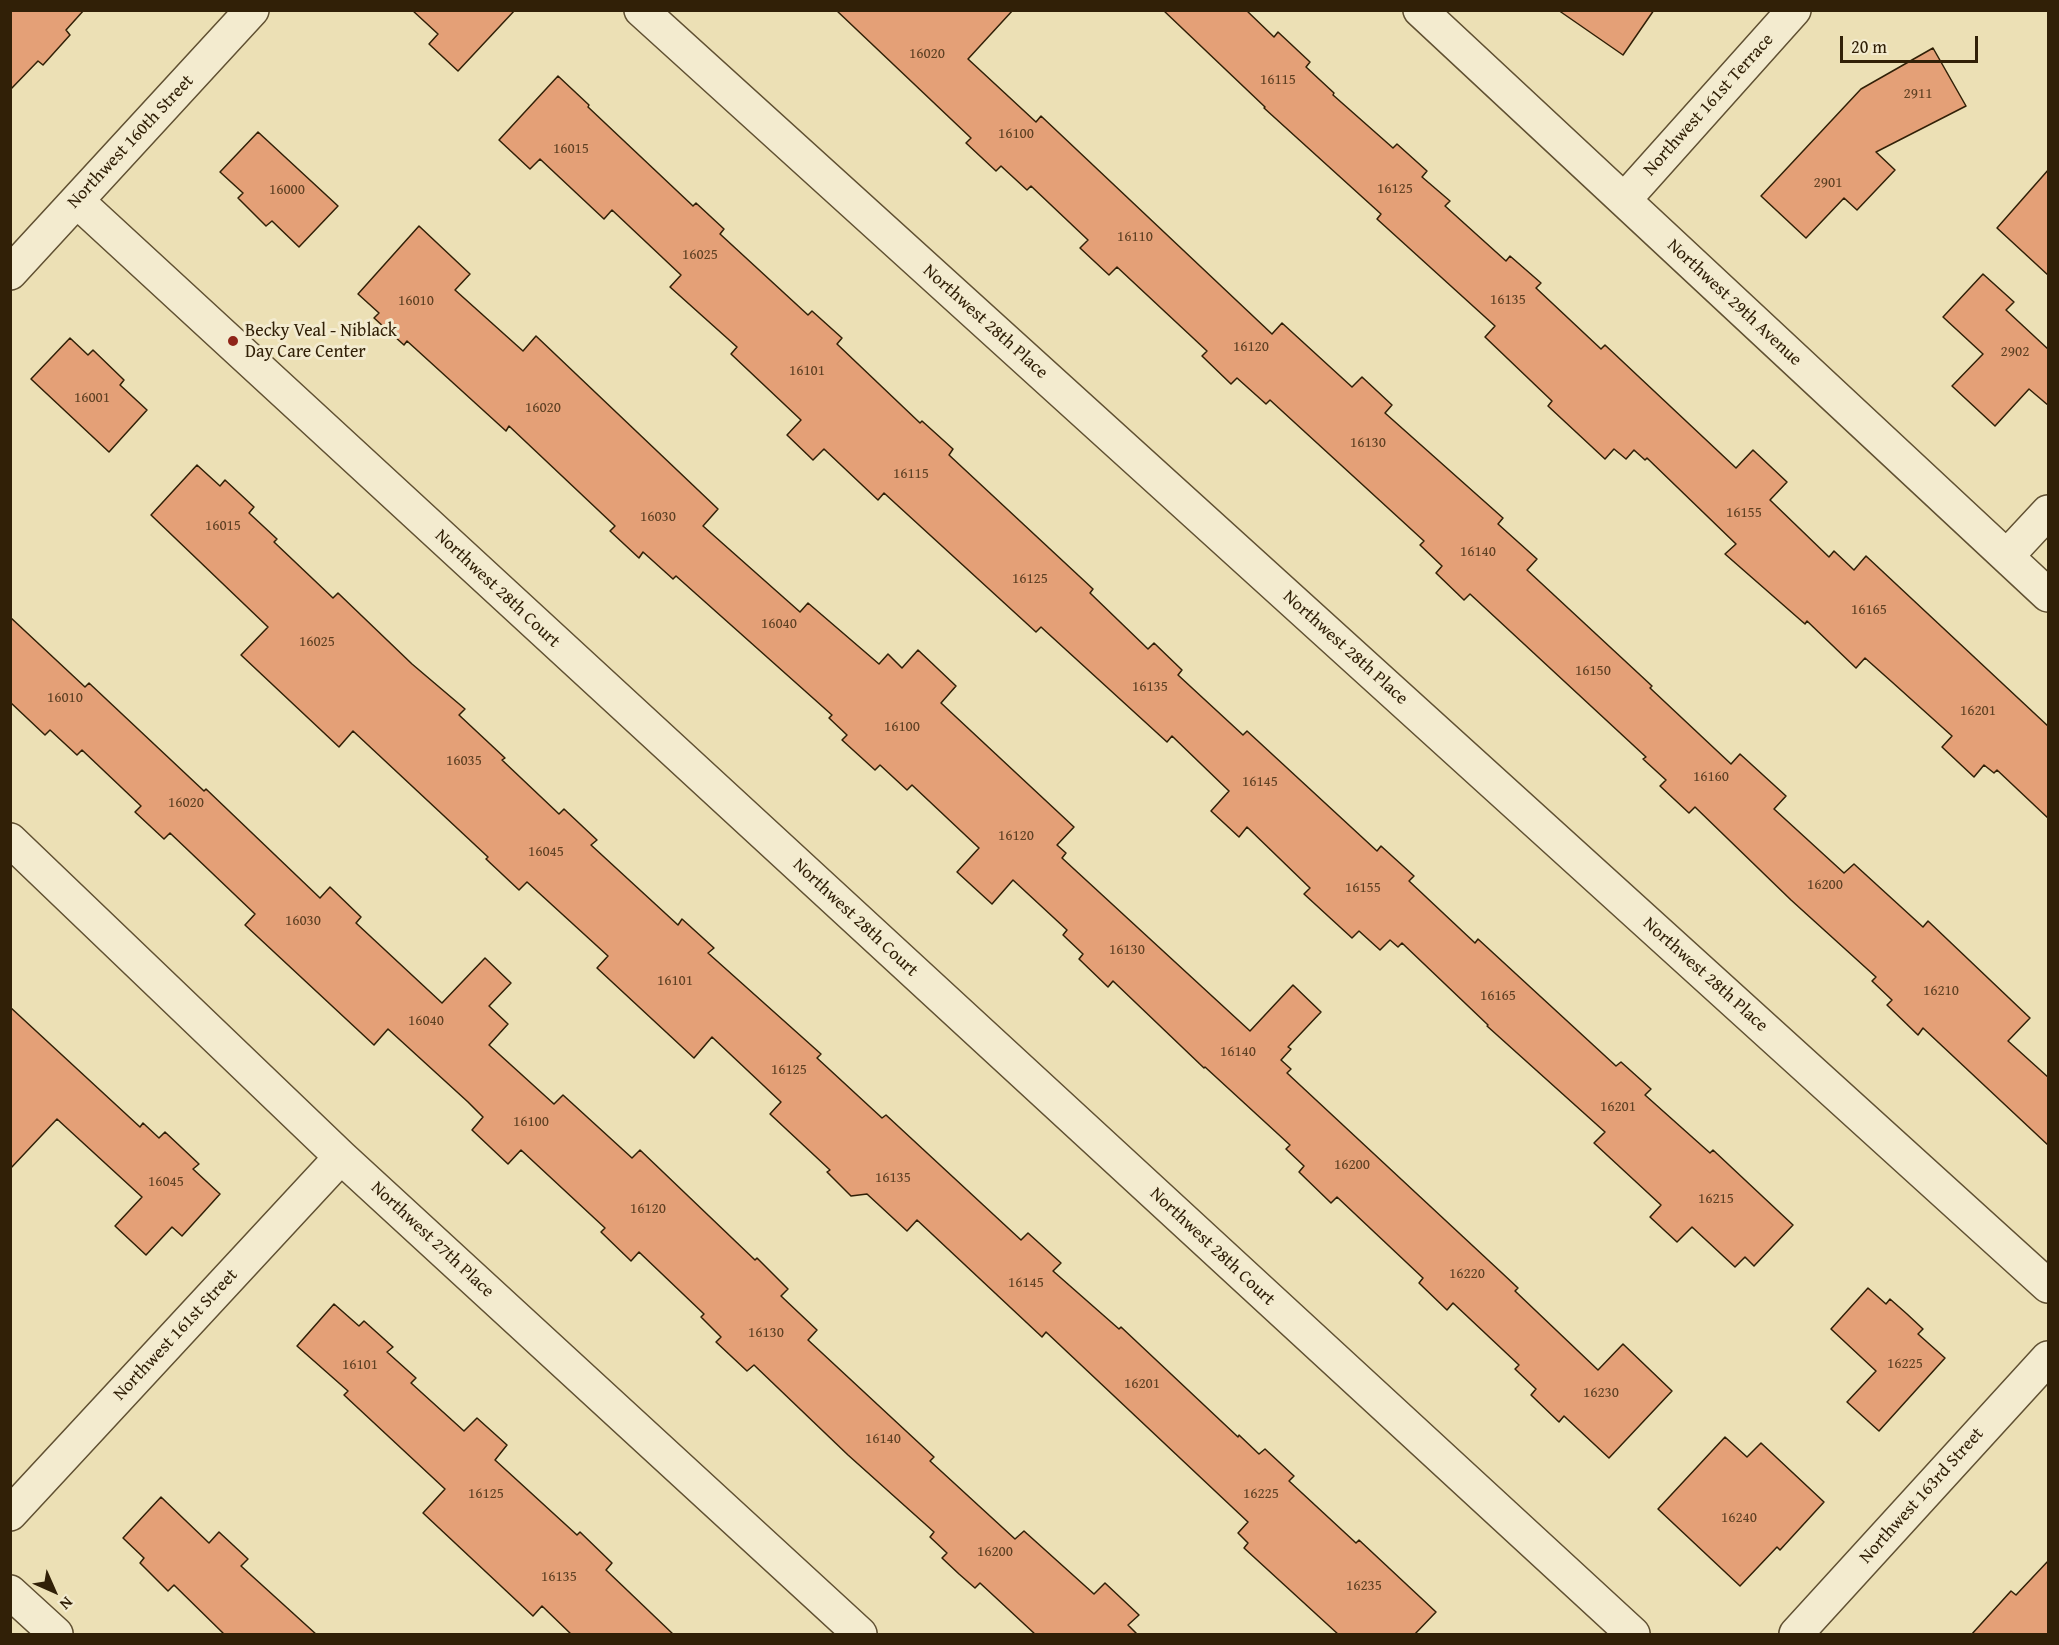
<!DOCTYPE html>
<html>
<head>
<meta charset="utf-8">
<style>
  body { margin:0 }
  #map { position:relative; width:2059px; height:1645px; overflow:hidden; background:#ece0b5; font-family:"Gentium Book Plus",serif }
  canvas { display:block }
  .frame { position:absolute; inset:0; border:12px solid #312007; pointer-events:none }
  .north { position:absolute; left:24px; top:1561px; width:60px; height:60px; -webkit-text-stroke:4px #f3ebcf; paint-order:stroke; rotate:135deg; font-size:16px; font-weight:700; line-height:24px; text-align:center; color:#312007 }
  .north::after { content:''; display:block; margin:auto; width:21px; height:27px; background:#312007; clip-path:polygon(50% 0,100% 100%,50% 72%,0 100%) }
  .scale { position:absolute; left:1840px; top:36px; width:138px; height:27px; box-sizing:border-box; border:3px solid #312007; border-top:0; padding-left:8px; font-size:18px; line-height:21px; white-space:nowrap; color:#312007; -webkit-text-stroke:4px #f3ebcf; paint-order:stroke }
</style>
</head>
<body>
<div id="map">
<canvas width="2059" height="1645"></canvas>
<div class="frame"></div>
<div class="north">N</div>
<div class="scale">20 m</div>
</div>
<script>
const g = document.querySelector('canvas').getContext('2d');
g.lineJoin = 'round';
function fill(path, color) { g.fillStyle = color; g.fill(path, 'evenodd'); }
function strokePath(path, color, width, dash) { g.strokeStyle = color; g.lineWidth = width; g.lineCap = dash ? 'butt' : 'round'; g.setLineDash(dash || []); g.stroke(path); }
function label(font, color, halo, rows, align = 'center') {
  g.font = font + ' "Gentium Book Plus",serif'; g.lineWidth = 6; g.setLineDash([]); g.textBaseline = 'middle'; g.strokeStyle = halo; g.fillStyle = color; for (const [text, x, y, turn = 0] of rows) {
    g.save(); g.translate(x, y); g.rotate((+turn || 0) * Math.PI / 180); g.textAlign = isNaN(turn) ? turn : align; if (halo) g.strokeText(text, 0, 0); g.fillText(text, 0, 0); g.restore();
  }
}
const building = new Path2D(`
  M 10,10 L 84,10 L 66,30 L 70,35 L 43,65 L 38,61 L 10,90 Z
  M 412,10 L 515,10 L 458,71 L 429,44 L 438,34 Z
  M 836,10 L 1013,10 L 968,59 L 1036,122 L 1041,116 L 1272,334 L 1282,323 L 1352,387 L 1362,377 L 1392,405 L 1385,413 L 1503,518 L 1498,524 L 1537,559 L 1527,570 L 1652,686 L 1650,688 L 1731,764 L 1740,754 L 1786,796 L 1774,809 L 1844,873 L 1854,864 L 1923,927 L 1928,921 L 2030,1018 L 2008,1041 L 2049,1078 L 2049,1146 L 1923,1028 L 1918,1035 L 1887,1005 L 1892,1000 L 1872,981 L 1876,977 L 1791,900 L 1695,807 L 1689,813 L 1660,786 L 1666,780 L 1643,759 L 1646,757 L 1470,594 L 1464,600 L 1436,573 L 1442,566 L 1420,545 L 1424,541 L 1270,400 L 1266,404 L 1237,378 L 1231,384 L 1202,356 L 1207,351 L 1117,267 L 1109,275 L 1080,248 L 1088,240 L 1031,186 L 1027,190 L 1001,166 L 996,171 L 966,143 L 971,138 Z
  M 1163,10 L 1246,10 L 1274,37 L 1278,32 L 1310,62 L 1306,67 L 1334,93 L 1333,95 L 1393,148 L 1397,144 L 1427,171 L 1422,177 L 1450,201 L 1445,206 L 1506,261 L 1510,256 L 1541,283 L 1536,288 L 1601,349 L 1605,345 L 1736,468 L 1753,450 L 1787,482 L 1770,500 L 1829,557 L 1834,551 L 1854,570 L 1866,556 L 2049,727 L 2049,819 L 1997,770 L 1994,773 L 1984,765 L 1974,777 L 1942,747 L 1952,736 L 1892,682 L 1865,658 L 1856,668 L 1807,621 L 1805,624 L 1725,554 L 1736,544 L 1647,458 L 1645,460 L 1634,450 L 1626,459 L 1614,449 L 1605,459 L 1548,406 L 1552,401 L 1485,337 L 1495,326 L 1377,219 L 1381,214 L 1264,108 L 1265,107 Z
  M 1558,10 L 1654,10 L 1623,55 Z
  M 1933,48 L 1966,106 L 1876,152 L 1895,170 L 1857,210 L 1844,198 L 1806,238 L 1761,196 L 1861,89 Z
  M 558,76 L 589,105 L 588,107 L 693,206 L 696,203 L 724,229 L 720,234 L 808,315 L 812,311 L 842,338 L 837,344 L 920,423 L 922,421 L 953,449 L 949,455 L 1093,589 L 1090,593 L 1148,649 L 1154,643 L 1182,670 L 1178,675 L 1243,735 L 1247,731 L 1377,851 L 1381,846 L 1414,876 L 1409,881 L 1475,943 L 1478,939 L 1616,1066 L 1621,1062 L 1651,1089 L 1645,1095 L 1710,1153 L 1713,1150 L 1793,1225 L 1754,1266 L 1745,1257 L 1735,1267 L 1692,1227 L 1677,1242 L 1650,1217 L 1661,1205 L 1594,1143 L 1605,1132 L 1487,1026 L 1488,1025 L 1402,943 L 1398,947 L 1390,940 L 1380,950 L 1359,931 L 1352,938 L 1304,894 L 1310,888 L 1247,827 L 1239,837 L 1211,811 L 1229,791 L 1172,736 L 1167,742 L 1041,627 L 1036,632 L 884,493 L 878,500 L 824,449 L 813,460 L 787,435 L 801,420 L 731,354 L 737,347 L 670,287 L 681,275 L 612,210 L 604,219 L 540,159 L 530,169 L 499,140 Z
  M 258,132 L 338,206 L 299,247 L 272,221 L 266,226 L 238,198 L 243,193 L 220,172 Z
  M 2049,169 L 2049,276 L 1997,228 Z
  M 419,226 L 470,274 L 455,290 L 523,351 L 536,336 L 718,509 L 703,526 L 800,612 L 808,603 L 879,664 L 888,654 L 902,668 L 918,650 L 956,686 L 941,703 L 1074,827 L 1057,845 L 1066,853 L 1062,858 L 1250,1031 L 1293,985 L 1321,1012 L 1288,1047 L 1291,1049 L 1281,1060 L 1291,1069 L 1287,1073 L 1502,1273 L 1518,1288 L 1515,1291 L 1598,1370 L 1623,1344 L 1672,1391 L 1609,1458 L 1564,1416 L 1559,1422 L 1531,1395 L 1536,1389 L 1515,1369 L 1519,1365 L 1453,1303 L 1447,1310 L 1419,1283 L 1423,1278 L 1337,1197 L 1331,1203 L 1299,1172 L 1304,1166 L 1286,1149 L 1290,1145 L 1205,1067 L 1204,1068 L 1113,981 L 1108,987 L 1079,959 L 1083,954 L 1063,935 L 1067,930 L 1013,880 L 992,904 L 957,872 L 979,848 L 912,785 L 907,790 L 880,765 L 875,770 L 842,740 L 847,735 L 829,718 L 832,715 L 676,576 L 673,579 L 643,552 L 639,558 L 610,531 L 615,526 L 509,426 L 506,431 L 407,341 L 404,345 L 374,318 L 379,313 L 358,294 Z
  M 1983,274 L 2014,302 L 2006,310 L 2049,350 L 2049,406 L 2029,389 L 1995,426 L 1952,386 L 1983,354 L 1943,317 Z
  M 70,338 L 88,355 L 93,350 L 124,380 L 120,385 L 147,410 L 109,452 L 31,379 Z
  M 197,465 L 220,486 L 225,480 L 254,507 L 249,513 L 277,539 L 274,542 L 333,598 L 338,593 L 412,664 L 465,709 L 459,715 L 505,758 L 502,760 L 559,814 L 564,809 L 597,840 L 591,845 L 678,925 L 682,919 L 714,948 L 708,953 L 821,1054 L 817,1058 L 882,1118 L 886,1115 L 1021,1240 L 1028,1233 L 1061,1263 L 1053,1271 L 1119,1329 L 1121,1327 L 1238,1437 L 1239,1435 L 1259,1454 L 1265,1449 L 1294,1476 L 1289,1481 L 1356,1543 L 1359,1540 L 1436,1612 L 1414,1635 L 1339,1635 L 1244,1548 L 1248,1543 L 1238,1533 L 1248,1522 L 1046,1332 L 1042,1337 L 917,1220 L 907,1231 L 867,1194 L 851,1196 L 827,1172 L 830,1170 L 770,1114 L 781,1102 L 712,1037 L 694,1058 L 597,968 L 608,956 L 527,882 L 519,890 L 486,859 L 488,857 L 353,731 L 339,747 L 241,655 L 268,627 L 151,515 Z
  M 10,617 L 85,687 L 89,683 L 204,791 L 206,789 L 320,898 L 330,887 L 361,917 L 356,923 L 442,1003 L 485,958 L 511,983 L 489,1006 L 508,1024 L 489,1045 L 554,1104 L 563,1095 L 632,1158 L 640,1150 L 755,1260 L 757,1258 L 788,1289 L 781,1296 L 817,1330 L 808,1340 L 934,1457 L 930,1461 L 1015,1539 L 1024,1531 L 1094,1594 L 1105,1583 L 1139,1615 L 1128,1625 L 1138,1635 L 1036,1635 L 980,1583 L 975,1588 L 959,1574 L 942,1558 L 947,1553 L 930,1537 L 934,1532 L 848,1455 L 754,1365 L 747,1371 L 716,1342 L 721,1337 L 701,1317 L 704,1314 L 639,1252 L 631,1261 L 601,1232 L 605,1228 L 521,1150 L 508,1164 L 472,1130 L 483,1117 L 468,1102 L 388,1029 L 374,1045 L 245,925 L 255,914 L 211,872 L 170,833 L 164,839 L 135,812 L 141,806 L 82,750 L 77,755 L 50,730 L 45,735 L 10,702 Z
  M 10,1007 L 140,1127 L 143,1123 L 159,1138 L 165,1132 L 199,1164 L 193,1169 L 220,1194 L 182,1236 L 172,1227 L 146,1255 L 115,1226 L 142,1197 L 57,1119 L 10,1169 Z
  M 1868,1288 L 1886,1304 L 1890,1299 L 1907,1314 L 1923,1329 L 1918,1334 L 1945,1358 L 1879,1431 L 1847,1402 L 1876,1371 L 1831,1329 Z
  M 334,1304 L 359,1326 L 364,1321 L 393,1347 L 387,1352 L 416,1378 L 411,1383 L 464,1431 L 477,1418 L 507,1445 L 495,1460 L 577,1535 L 580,1532 L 612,1563 L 606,1570 L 674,1635 L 572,1635 L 542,1606 L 533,1616 L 423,1513 L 445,1489 L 344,1395 L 348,1391 L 297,1346 Z
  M 1725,1437 L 1747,1457 L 1761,1443 L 1824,1502 L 1780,1550 L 1777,1547 L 1740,1586 L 1658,1509 Z
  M 161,1497 L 209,1543 L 219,1532 L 248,1559 L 241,1566 L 317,1635 L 225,1635 L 174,1585 L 168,1591 L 140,1563 L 144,1558 L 123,1538 Z
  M 2049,1560 L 2049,1635 L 1971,1635 L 2011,1591 L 2016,1595 Z`);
fill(building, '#e4a077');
strokePath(building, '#312007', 1.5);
const minor = new Path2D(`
  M 641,10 L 2048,1286
  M 1420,10 L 2048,595
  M 1624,200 L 1794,10
  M 77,201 L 1633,1634
  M 10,273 L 252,10
  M 2007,556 L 2048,512
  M 10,840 L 341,1157 L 860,1634
  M 10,1514 L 341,1157
  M 10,1592 L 56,1634
  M 1796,1634 L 2048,1358`);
strokePath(minor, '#605032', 36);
strokePath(minor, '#f3ebcf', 33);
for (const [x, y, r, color] of [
  [233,341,6,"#8f2418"]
]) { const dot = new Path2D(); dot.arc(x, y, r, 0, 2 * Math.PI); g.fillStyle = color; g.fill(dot); strokePath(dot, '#f3ebcf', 2); }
label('15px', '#5e4023', null, [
  ["16020",927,54],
  ["16115",1278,80],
  ["2911",1918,94],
  ["16100",1016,134],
  ["16015",571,149],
  ["2901",1828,183],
  ["16125",1395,189],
  ["16000",287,190],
  ["16110",1135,237],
  ["16025",700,255],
  ["16135",1508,300],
  ["16010",416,301],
  ["16120",1251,347],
  ["2902",2015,352],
  ["16101",807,371],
  ["16001",92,398],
  ["16020",543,408],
  ["16130",1368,443],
  ["16115",911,474],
  ["16155",1744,513],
  ["16030",658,517],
  ["16015",223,526],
  ["16140",1478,552],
  ["16125",1030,579],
  ["16165",1869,610],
  ["16040",779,624],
  ["16025",317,642],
  ["16150",1593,671],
  ["16135",1150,687],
  ["16010",65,698],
  ["16201",1978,711],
  ["16100",902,727],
  ["16035",464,761],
  ["16160",1711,777],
  ["16145",1260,782],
  ["16020",186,803],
  ["16120",1016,836],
  ["16045",546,852],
  ["16200",1825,885],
  ["16155",1363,888],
  ["16030",303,921],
  ["16130",1127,950],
  ["16101",675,981],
  ["16210",1941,991],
  ["16165",1498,996],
  ["16040",426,1021],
  ["16140",1238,1052],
  ["16125",789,1070],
  ["16201",1618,1107],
  ["16100",531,1122],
  ["16200",1352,1165],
  ["16135",893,1178],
  ["16045",166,1182],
  ["16215",1716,1199],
  ["16120",648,1209],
  ["16220",1467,1274],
  ["16145",1026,1283],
  ["16130",766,1333],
  ["16225",1905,1364],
  ["16101",360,1365],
  ["16201",1142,1384],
  ["16230",1601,1393],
  ["16140",883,1439],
  ["16125",486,1494],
  ["16225",1261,1494],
  ["16240",1739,1518],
  ["16200",995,1552],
  ["16135",559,1577],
  ["16235",1364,1586]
]);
label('18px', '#312007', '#f3ebcf', [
  ["Northwest 161st Terrace",1709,105,-48],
  ["Northwest 160th Street",131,142,-47],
  ["Northwest 29th Avenue",1734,303,43],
  ["Northwest 28th Place",985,322,42],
  ["Northwest 28th Court",497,589,43],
  ["Northwest 28th Place",1345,648,42],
  ["Northwest 28th Court",855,918,43],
  ["Northwest 28th Place",1705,975,42],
  ["Northwest 27th Place",432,1240,43],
  ["Northwest 28th Court",1212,1247,43],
  ["Northwest 161st Street",176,1335,-47],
  ["Northwest 163rd Street",1922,1496,-48]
]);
label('18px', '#312007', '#f3ebcf', [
  ["Becky Veal - Niblack",245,331],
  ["Day Care Center",245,352]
], 'left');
</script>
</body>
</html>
